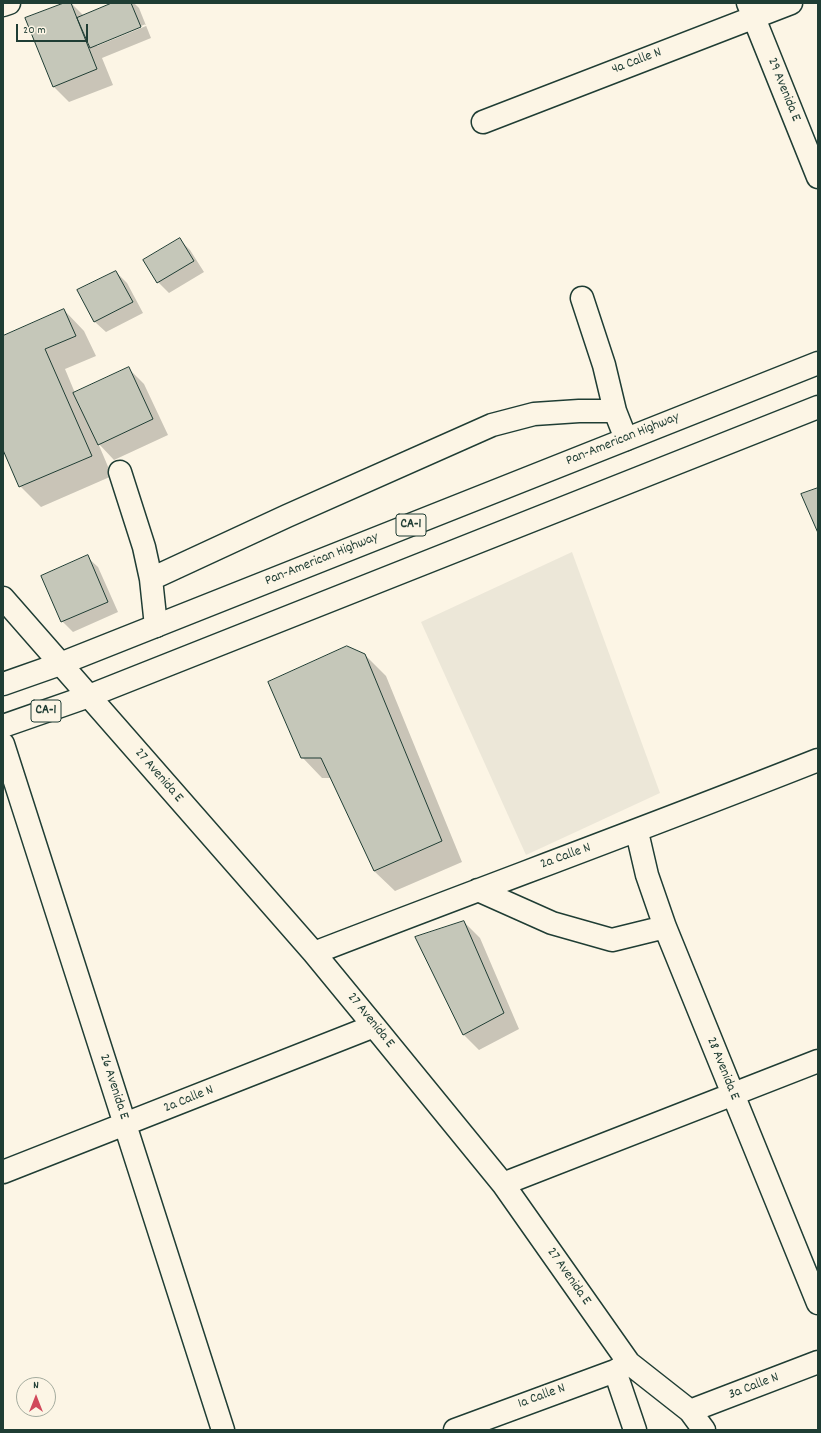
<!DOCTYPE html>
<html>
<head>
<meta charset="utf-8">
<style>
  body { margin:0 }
  #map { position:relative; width:821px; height:1433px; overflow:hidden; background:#fcf5e5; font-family:Dekko,sans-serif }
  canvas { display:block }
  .frame { position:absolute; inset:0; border:4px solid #1f3d34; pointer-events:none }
  .north { position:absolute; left:16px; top:1377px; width:40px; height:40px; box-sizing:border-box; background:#fcf5e5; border:1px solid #a4ab9e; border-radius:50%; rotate:0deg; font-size:11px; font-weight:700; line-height:16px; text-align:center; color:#1f3d34 }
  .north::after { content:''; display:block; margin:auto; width:14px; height:18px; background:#d1495b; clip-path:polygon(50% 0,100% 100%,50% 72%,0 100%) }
  .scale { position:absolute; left:16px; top:24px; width:72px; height:18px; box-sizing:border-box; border:2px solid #1f3d34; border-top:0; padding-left:5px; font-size:12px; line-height:14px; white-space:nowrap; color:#1f3d34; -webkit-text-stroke:3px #fcf5e5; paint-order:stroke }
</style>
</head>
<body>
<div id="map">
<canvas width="821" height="1433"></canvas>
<div class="frame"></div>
<div class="north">N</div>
<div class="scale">20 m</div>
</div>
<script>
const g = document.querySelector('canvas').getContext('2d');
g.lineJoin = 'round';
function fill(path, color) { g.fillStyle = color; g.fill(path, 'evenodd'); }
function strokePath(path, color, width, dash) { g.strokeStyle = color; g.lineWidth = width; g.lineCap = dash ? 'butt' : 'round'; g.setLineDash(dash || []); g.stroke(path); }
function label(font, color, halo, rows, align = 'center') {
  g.font = font + ' Dekko,sans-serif'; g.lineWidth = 4; g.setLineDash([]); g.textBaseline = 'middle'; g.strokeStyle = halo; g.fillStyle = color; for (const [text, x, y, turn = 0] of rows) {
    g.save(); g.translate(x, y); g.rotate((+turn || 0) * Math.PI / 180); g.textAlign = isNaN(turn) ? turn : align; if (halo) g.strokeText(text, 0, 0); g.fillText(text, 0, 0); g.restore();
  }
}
fill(new Path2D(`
  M 572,552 L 660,793 L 526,855 L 421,622 Z`), '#ece7d8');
fill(new Path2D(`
  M 67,3 L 71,3 L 84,16 L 115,3 L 134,3 L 139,8 L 151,38 L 102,58 L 113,85 L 69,102 L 53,86 ZM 146,24 L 146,26 L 97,46 L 97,44 Z
  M 180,240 L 190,250 L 204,272 L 169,293 L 158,282 L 145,261 Z
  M 116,272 L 127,283 L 143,313 L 106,332 L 95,322 L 79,291 Z
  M 64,310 L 84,331 L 96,356 L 65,369 L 75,393 L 128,368 L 144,384 L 168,435 L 114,460 L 98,443 L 112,476 L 41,507 L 20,486 L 3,447 L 3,337 Z
  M 87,557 L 98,567 L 118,612 L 73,632 L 62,621 Z
  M 365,655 L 386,676 L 462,862 L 395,891 L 374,871 L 332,778 L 322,778 L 302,757 Z
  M 464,922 L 480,938 L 519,1029 L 479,1050 L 464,1035 Z`), '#0003');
const building = new Path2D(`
  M 64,3 L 71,3 L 97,69 L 53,87 L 25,18 Z
  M 112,3 L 131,3 L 141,27 L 90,48 L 77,18 Z
  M 180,238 L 194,261 L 157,283 L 143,260 Z
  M 116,271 L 133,302 L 94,322 L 77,290 Z
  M 64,309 L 76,336 L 45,349 L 92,456 L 19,487 L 3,450 L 3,336 Z
  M 129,367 L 153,419 L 98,445 L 73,393 Z
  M 818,488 L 818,533 L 801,494 Z
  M 88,555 L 108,602 L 61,622 L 41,576 Z
  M 347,646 L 365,654 L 442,841 L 374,871 L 321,758 L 301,758 L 268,682 Z
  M 464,921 L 504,1013 L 463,1035 L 415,937 Z`);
fill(building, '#c5c7b9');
strokePath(building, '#1f3d34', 1);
const minor = new Path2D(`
  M 748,3 L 818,177
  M 3,5 L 9,3
  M 483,122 L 791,3
  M 582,298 L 604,365 L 615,411
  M 120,472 L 144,547 L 151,579
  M 3,598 L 314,953 L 374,1026 L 503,1184 L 629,1363 L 690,1411 L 704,1430
  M 156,626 L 151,579 L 287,516 L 492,425 L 534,414 L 579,411 L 615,411 L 626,439
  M 3,744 L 223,1430
  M 637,832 L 647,875 L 665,927 L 818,1303
  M 478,890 L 552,923 L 612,940 L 665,927
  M 314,953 C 482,888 651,826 818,760
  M 3,1172 L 374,1026
  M 503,1184 L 818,1061
  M 615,1371 L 635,1430
  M 690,1411 L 818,1362
  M 455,1430 L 615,1371 L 629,1363`);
const highway = new Path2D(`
  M 3,684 L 60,664 L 818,363
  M 3,726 L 89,696 L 818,407`);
strokePath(minor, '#1f3d34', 25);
strokePath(highway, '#1f3d34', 25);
strokePath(minor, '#fcf5e5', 22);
strokePath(highway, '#fcf5e5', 22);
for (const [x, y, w] of [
  [411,525,30],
  [46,711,30]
]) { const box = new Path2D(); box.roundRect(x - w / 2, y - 11, w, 22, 3); g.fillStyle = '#fcf5e5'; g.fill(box); strokePath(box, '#1f3d34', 1); }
label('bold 13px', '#1f3d34', null, [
  ["CA-1",411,525],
  ["CA-1",46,711]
]);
label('14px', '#1f3d34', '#fcf5e5', [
  ["4a Calle N",637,62,-21],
  ["29 Avenida E",783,90,68],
  ["Pan-American Highway",623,440,-22],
  ["Pan-American Highway",322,560,-22],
  ["27 Avenida E",158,776,49],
  ["2a Calle N",566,857,-20],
  ["27 Avenida E",370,1021,51],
  ["28 Avenida E",722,1069,68],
  ["26 Avenida E",113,1087,72],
  ["2a Calle N",189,1100,-22],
  ["27 Avenida E",568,1277,55],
  ["3a Calle N",754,1387,-21],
  ["1a Calle N",542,1397,-20]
]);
</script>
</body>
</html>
